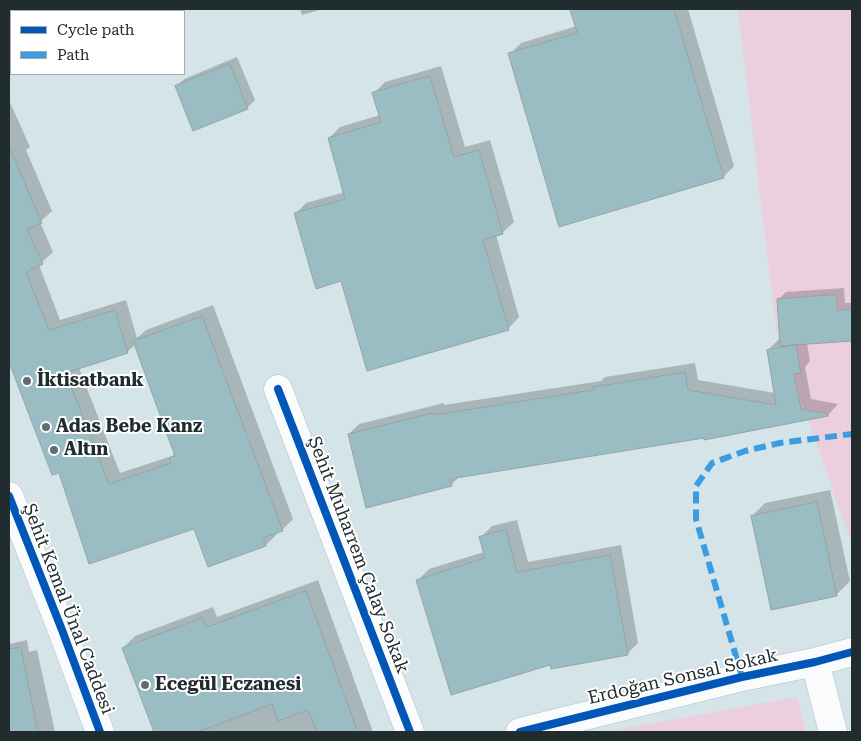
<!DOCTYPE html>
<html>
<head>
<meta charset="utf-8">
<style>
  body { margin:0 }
  #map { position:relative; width:861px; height:741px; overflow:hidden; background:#d4e4e8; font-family:"Roboto Serif",serif }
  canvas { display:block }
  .frame { position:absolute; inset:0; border:10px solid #212c2e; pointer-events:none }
  .legend { position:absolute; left:10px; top:10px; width:175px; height:65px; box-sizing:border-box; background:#fff; border:1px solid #a6abab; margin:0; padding:6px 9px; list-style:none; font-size:15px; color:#212c2e }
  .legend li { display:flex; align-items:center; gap:10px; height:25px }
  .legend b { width:25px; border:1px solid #a6abab }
</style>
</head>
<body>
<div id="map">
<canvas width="861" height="741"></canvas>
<div class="frame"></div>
<ul class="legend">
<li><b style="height:6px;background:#0057b8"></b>Cycle path</li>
<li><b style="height:6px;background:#3c9ce1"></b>Path</li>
</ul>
</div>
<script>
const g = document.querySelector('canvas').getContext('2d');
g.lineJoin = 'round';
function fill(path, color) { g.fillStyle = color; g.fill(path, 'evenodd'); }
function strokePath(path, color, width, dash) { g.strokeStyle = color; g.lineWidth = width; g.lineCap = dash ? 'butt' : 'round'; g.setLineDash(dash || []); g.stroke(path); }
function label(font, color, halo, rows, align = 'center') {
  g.font = font + ' "Roboto Serif",serif'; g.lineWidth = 4; g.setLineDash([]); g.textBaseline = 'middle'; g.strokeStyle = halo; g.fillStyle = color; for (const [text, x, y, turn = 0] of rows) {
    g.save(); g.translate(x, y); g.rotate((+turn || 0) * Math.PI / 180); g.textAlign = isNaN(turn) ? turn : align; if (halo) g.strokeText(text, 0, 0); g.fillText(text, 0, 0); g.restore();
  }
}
fill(new Path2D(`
  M 738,9 L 852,9 L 852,545 L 776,329 Z
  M 797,697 L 806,732 L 605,732 Z`), '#ebcfdc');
fill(new Path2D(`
  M 300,9 L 323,9 L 302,15 Z
  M 572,9 L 688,9 L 734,166 L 723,177 L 510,54 L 521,43 L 577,26 Z
  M 237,57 L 255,100 L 247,108 L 177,86 L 184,79 Z
  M 441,66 L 465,147 L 490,140 L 514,222 L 502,233 L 496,235 L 519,317 L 508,329 L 342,280 L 295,214 L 306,203 L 345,192 L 329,138 L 340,127 L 380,115 L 374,93 L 385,82 Z
  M 9,100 L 30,147 L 26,150 L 52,211 L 40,222 L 53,252 L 39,265 L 60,320 L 126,300 L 137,338 L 146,330 L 213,305 L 293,519 L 282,530 L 276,532 L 277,534 L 266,545 L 195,528 L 60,471 L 53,474 L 9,359 ZM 136,344 L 175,453 L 172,456 L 120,473 L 79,368 L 127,352 Z
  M 844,288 L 845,303 L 852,303 L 852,339 L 807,343 L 810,361 L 805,367 L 811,399 L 838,404 L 828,415 L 460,476 L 451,485 L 349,434 L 359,424 L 444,403 L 444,405 L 601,381 L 605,377 L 695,363 L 698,380 L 775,393 L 768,350 L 778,340 L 781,339 L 778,300 L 786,292 Z
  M 830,490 L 850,581 L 837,594 L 752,516 L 765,503 Z
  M 517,520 L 528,562 L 621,545 L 638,643 L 627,654 L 551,663 L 418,580 L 429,569 L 484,552 L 481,537 L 492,526 Z
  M 318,580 L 373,732 L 155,732 L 123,648 L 135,636 L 213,607 L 217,617 Z
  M 27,640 L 29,652 L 37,650 L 55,732 L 9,732 L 9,644 Z`), '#0003');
const building = new Path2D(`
  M 570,9 L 674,9 L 724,178 L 559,227 L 508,53 L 577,33 Z
  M 230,64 L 248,109 L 193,131 L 175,86 Z
  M 430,76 L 454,157 L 479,150 L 503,234 L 483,240 L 509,330 L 367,371 L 341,281 L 316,289 L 294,213 L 345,199 L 328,138 L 381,122 L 372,93 Z
  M 9,146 L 42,223 L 27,229 L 43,264 L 26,272 L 49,330 L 115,310 L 128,353 L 66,373 L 109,484 L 171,463 L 169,458 L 175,456 L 133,341 L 202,316 L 283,531 L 263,538 L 266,546 L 208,567 L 194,529 L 89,564 L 59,473 L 52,475 L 9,362 Z
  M 836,295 L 838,310 L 852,309 L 852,341 L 780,346 L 777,299 Z
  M 796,345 L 801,373 L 794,374 L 801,409 L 828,414 L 828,416 L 704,440 L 704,438 L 450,479 L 452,486 L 366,508 L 348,434 L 433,413 L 434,415 L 593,390 L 593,387 L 685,372 L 688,390 L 776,405 L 767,350 Z
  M 817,502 L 837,596 L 771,610 L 751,516 Z
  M 506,530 L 517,572 L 610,555 L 628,655 L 551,669 L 550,665 L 451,695 L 416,580 L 485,558 L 479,537 Z
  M 306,591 L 358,732 L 317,732 L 308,710 L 278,721 L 272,704 L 198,732 L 154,732 L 122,648 L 202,618 L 206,627 Z
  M 21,648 L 38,732 L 9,732 L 9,649 Z`);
fill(building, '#9abcc3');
strokePath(building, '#96a3a6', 1);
const street = new Path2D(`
  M 278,389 L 410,732
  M 815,662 L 833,732
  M 520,732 L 742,677 L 815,662 L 852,652`);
const secondary = new Path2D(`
  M 50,11 L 55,9
  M 9,35 L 11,33
  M 9,496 L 62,630 L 100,732`);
strokePath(street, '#b2bfc2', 29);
strokePath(secondary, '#b2bfc2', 29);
strokePath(street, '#f9fbfc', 28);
strokePath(secondary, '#f9fbfc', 28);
strokePath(new Path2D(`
  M 742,677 L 696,519 L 696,486 L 712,463 L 745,451 L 780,443 L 852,434`), '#3c9ce1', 6, [12, 6]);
strokePath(new Path2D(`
  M 278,389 L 410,732
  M 9,496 L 62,630 L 100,732
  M 520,732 L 742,677 L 815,662 L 852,652`), '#0057b8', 8);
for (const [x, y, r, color] of [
  [27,381,5,"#606c6f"],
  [46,427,5,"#606c6f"],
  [54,450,5,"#606c6f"],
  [145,685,5,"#606c6f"]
]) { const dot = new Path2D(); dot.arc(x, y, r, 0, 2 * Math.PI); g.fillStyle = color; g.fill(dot); strokePath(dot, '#fff', 2); }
label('bold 18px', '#212c2e', '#fff', [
  ["İktisatbank",37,381],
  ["Adas Bebe Kanz",56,427],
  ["Altın",64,450],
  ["Ecegül Eczanesi",155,685]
], 'left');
label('18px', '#212c2e', '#fff', [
  ["Şehit Muharrem Çalay Sokak",358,555,69],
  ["Şehit Kemal Ünal Caddesi",68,609,69],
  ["Erdoğan Sonsal Sokak",683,677,-13]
]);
</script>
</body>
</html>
